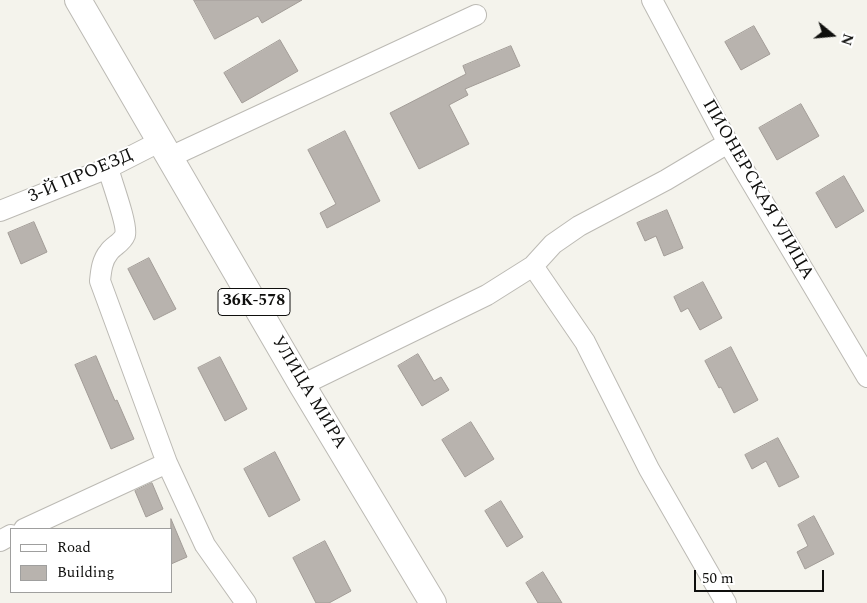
<!DOCTYPE html>
<html>
<head>
<meta charset="utf-8">
<style>
  body { margin:0 }
  #map { position:relative; width:867px; height:603px; overflow:hidden; background:#f4f3ec; font-family:Spectral,serif }
  canvas { display:block }
  .legend { position:absolute; left:10px; top:528px; width:162px; height:65px; box-sizing:border-box; background:#fff; border:1px solid #9f9f9e; margin:0; padding:6px 9px; list-style:none; font-size:15px; color:#0f0f0d }
  .legend li { display:flex; align-items:center; gap:10px; height:25px }
  .legend b { width:25px; border:1px solid #9f9f9e }
  .north { position:absolute; left:807px; top:10px; width:50px; height:50px; -webkit-text-stroke:4px #fff; paint-order:stroke; rotate:107deg; font-size:14px; font-weight:700; line-height:20px; text-align:center; color:#0f0f0d }
  .north::after { content:''; display:block; margin:auto; width:18px; height:22px; background:#0f0f0d; clip-path:polygon(50% 0,100% 100%,50% 72%,0 100%) }
  .scale { position:absolute; left:694px; top:570px; width:130px; height:22px; box-sizing:border-box; border:2px solid #0f0f0d; border-top:0; padding-left:6px; font-size:15px; line-height:18px; white-space:nowrap; color:#0f0f0d; -webkit-text-stroke:4px #fff; paint-order:stroke }
</style>
</head>
<body>
<div id="map">
<canvas width="867" height="603"></canvas>
<ul class="legend">
<li><b style="height:6px;background:#fff"></b>Road</li>
<li><b style="height:14px;background:#b8b3ae"></b>Building</li>
</ul>
<div class="north">N</div>
<div class="scale">50 m</div>
</div>
<script>
const g = document.querySelector('canvas').getContext('2d');
g.lineJoin = 'round';
function fill(path, color) { g.fillStyle = color; g.fill(path, 'evenodd'); }
function strokePath(path, color, width, dash) { g.strokeStyle = color; g.lineWidth = width; g.lineCap = dash ? 'butt' : 'round'; g.setLineDash(dash || []); g.stroke(path); }
function label(font, color, halo, rows, align = 'center') {
  g.font = font + ' Spectral,serif'; g.lineWidth = 4; g.setLineDash([]); g.textBaseline = 'middle'; g.strokeStyle = halo; g.fillStyle = color; for (const [text, x, y, turn = 0] of rows) {
    g.save(); g.translate(x, y); g.rotate((+turn || 0) * Math.PI / 180); g.textAlign = isNaN(turn) ? turn : align; if (halo) g.strokeText(text, 0, 0); g.fillText(text, 0, 0); g.restore();
  }
}
const building = new Path2D(`
  M 194,0 L 302,0 L 262,23 L 258,16 L 215,39 Z
  M 754,26 L 770,54 L 741,70 L 725,42 Z
  M 280,40 L 298,71 L 242,103 L 224,73 Z
  M 511,46 L 520,66 L 465,89 L 468,95 L 449,105 L 469,144 L 419,169 L 390,113 L 466,74 L 463,66 Z
  M 801,104 L 819,136 L 777,160 L 759,128 Z
  M 345,131 L 380,201 L 327,228 L 320,213 L 336,204 L 308,150 Z
  M 844,176 L 864,211 L 836,228 L 816,193 Z
  M 667,210 L 683,248 L 664,256 L 656,236 L 645,241 L 637,223 Z
  M 34,222 L 47,252 L 21,264 L 8,233 Z
  M 149,258 L 176,309 L 154,320 L 128,269 Z
  M 703,282 L 722,318 L 700,330 L 688,308 L 681,312 L 674,297 Z
  M 731,347 L 758,400 L 734,413 L 721,387 L 719,388 L 705,361 Z
  M 418,354 L 434,381 L 441,377 L 449,390 L 422,406 L 398,366 Z
  M 96,356 L 115,401 L 117,400 L 134,439 L 111,449 L 75,365 Z
  M 220,357 L 247,409 L 225,421 L 198,368 Z
  M 471,422 L 494,459 L 465,477 L 442,440 Z
  M 778,438 L 799,477 L 779,487 L 766,461 L 752,469 L 745,455 Z
  M 275,452 L 300,500 L 269,517 L 244,469 Z
  M 152,483 L 163,509 L 146,517 L 135,491 Z
  M 501,501 L 523,537 L 507,547 L 485,511 Z
  M 814,516 L 834,554 L 805,569 L 797,552 L 808,546 L 798,525 Z
  M 171,519 L 187,557 L 171,564 Z
  M 325,541 L 351,591 L 329,603 L 316,603 L 293,558 Z
  M 543,572 L 562,603 L 538,603 L 526,583 Z`);
fill(building, '#b8b3ae');
strokePath(building, '#a29c97', 1);
const minor = new Path2D(`
  M 652,0 L 728,143 L 867,377
  M 170,157 L 476,15
  M 108,168 C 111,180 128,225 125,235 C 122,243 113,246 109,252 C 102,260 101,271 100,281 L 167,463 L 205,545 L 246,603
  M 0,211 L 108,168 L 161,141
  M 533,266 L 585,342 L 649,469 L 726,603
  M 302,385 L 487,295 L 533,266 L 553,244 L 579,226 L 666,180 L 728,143
  M 24,529 L 167,463
  M 0,541 L 11,535`);
const major = new Path2D(`
  M 78,0 L 302,385 L 433,603`);
strokePath(minor, '#bcbab4', 22);
strokePath(major, '#bcbab4', 28);
strokePath(minor, '#fff', 20);
strokePath(major, '#fff', 26);
for (const [x, y, w] of [
  [254,302,72]
]) { const box = new Path2D(); box.roundRect(x - w / 2, y - 13.5, w, 27, 4); g.fillStyle = '#fff'; g.fill(box); strokePath(box, '#0f0f0d', 1); }
label('bold 16px', '#0f0f0d', null, [
  ["36К-578",254,302]
]);
label('18px', '#0f0f0d', '#fff', [
  ["3-Й ПРОЕЗД",81,177,-23],
  ["ПИОНЕРСКАЯ УЛИЦА",757,190,60],
  ["УЛИЦА МИРА",308,393,59]
]);
</script>
</body>
</html>
